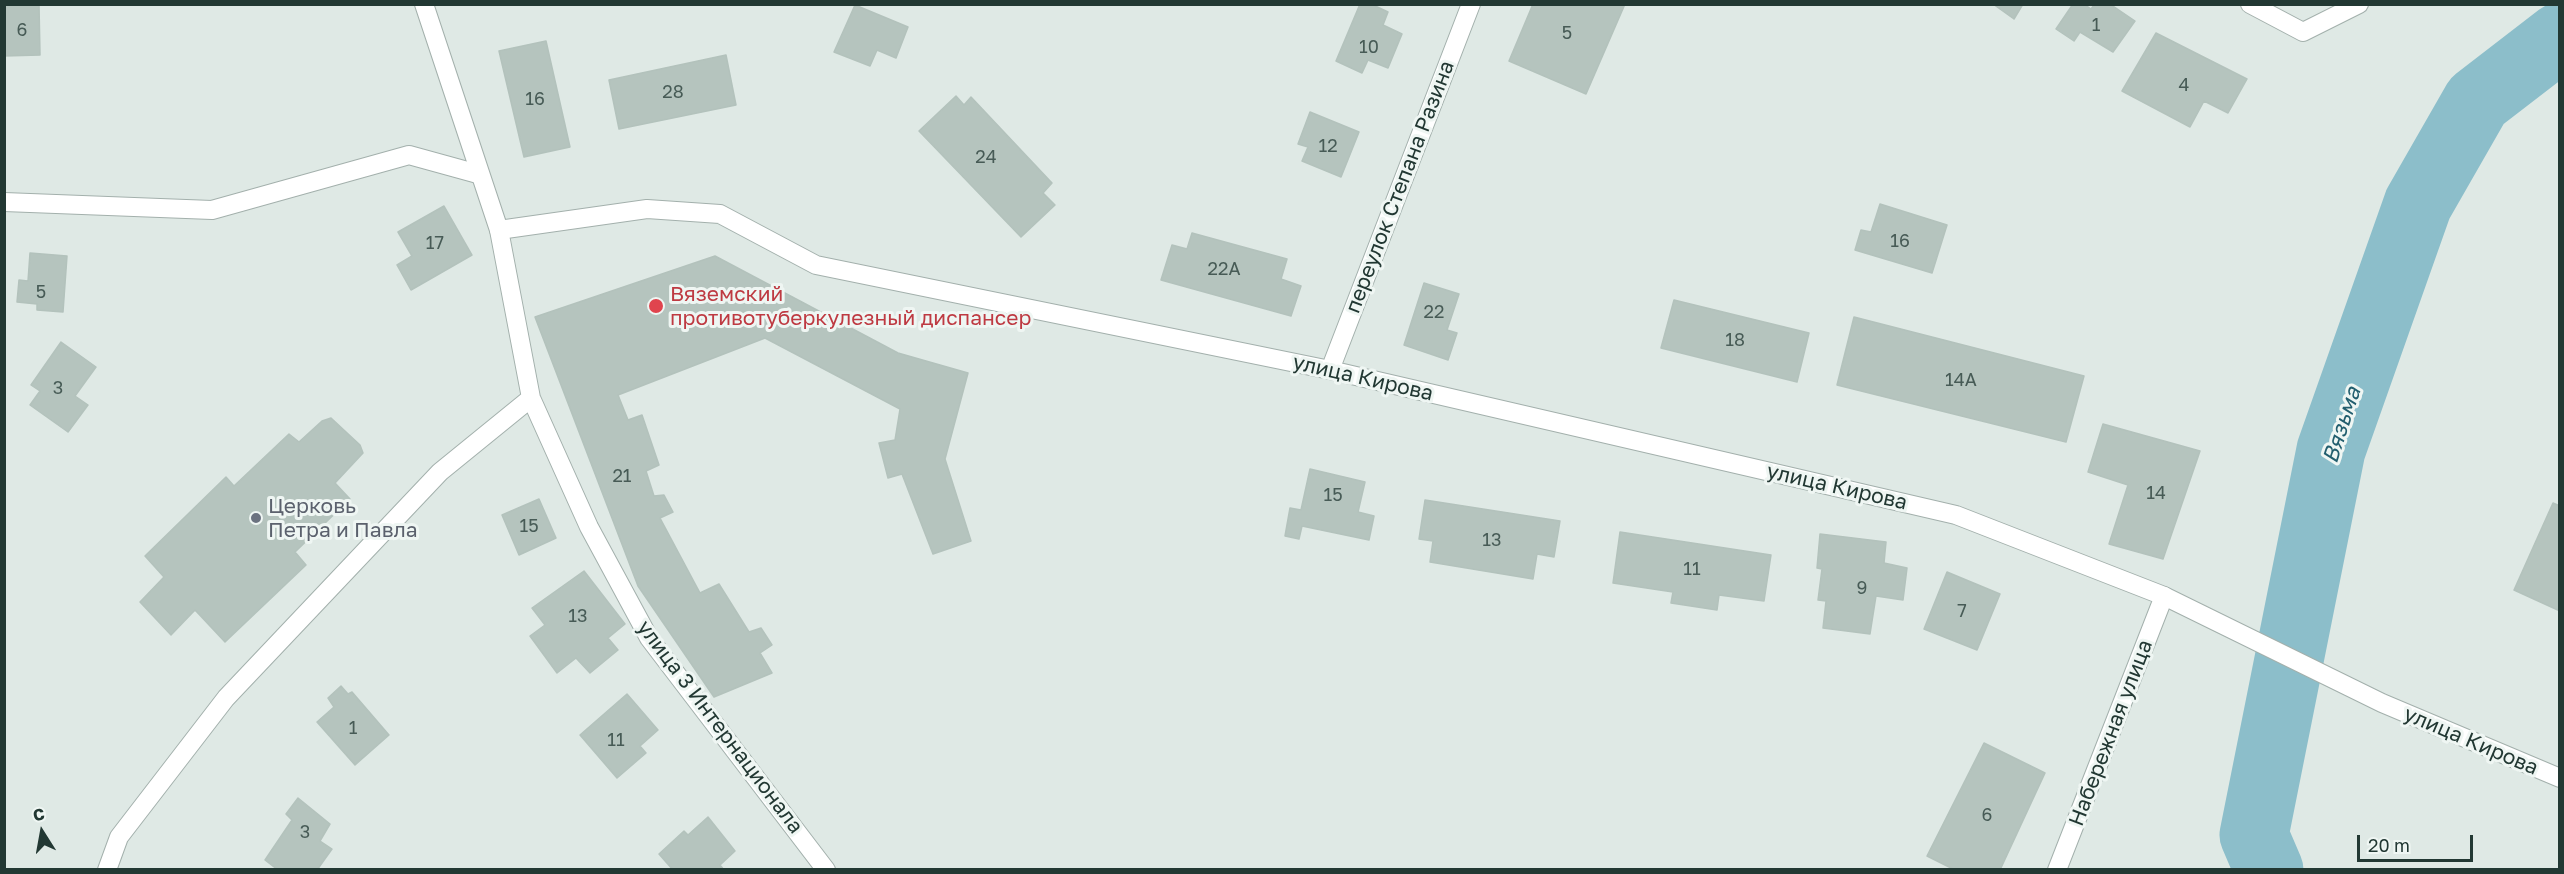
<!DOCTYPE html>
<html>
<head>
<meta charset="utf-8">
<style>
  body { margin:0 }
  #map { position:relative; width:2564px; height:874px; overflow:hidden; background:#dfe9e5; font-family:"Golos Text",sans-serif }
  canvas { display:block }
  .frame { position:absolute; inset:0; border:6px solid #223833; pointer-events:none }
  .north { position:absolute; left:12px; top:802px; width:60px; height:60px; -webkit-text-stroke:4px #eff6f3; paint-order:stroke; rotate:349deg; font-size:16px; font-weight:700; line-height:24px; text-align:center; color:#223833 }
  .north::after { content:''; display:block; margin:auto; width:21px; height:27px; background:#223833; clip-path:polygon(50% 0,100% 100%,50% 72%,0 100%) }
  .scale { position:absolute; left:2357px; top:835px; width:116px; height:27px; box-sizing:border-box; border:3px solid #223833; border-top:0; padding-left:8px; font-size:18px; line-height:21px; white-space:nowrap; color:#223833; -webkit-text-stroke:4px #eff6f3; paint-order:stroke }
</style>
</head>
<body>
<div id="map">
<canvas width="2564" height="874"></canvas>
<div class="frame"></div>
<div class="north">С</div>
<div class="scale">20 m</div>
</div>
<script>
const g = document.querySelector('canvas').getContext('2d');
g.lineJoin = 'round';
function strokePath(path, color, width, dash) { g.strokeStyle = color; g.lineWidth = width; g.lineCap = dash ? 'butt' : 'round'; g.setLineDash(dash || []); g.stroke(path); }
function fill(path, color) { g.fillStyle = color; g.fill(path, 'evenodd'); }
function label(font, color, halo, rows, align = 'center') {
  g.font = font + ' "Golos Text",sans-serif'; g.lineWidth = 6; g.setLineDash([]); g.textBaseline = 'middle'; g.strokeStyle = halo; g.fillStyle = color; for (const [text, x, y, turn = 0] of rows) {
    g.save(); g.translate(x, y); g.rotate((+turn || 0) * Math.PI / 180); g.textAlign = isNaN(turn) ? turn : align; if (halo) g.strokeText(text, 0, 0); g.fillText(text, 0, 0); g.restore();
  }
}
strokePath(new Path2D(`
  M 2269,870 L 2254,835 L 2331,450 L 2418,204 L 2477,101 L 2560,37`), '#8cbeca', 69);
const building = new Path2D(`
  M 4,4 L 39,4 L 40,55 L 4,56 Z
  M 1360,4 L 1371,4 L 1388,12 L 1383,25 L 1402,34 L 1388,68 L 1368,60 L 1362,73 L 1336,61 Z
  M 1533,4 L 1625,4 L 1586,94 L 1509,61 Z
  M 1993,4 L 2023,4 L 2014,19 Z
  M 2073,4 L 2084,4 L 2091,9 L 2095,4 L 2110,4 L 2135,21 L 2113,52 L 2080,32 L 2074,41 L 2056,29 Z
  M 855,5 L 908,27 L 896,58 L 877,50 L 870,66 L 834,52 Z
  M 2156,33 L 2247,79 L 2228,113 L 2204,101 L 2190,127 L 2122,91 Z
  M 546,41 L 570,147 L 524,157 L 499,51 Z
  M 726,55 L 736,105 L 619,129 L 609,80 Z
  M 956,96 L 964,105 L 971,97 L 1052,183 L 1043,193 L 1055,205 L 1021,237 L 919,131 Z
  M 1310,112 L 1359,132 L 1341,177 L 1302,161 L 1308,147 L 1298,144 Z
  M 1880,204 L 1947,225 L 1932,273 L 1855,250 L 1861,230 L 1871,232 Z
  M 444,206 L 472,255 L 411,290 L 397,265 L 412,256 L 398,232 Z
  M 1192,233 L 1287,259 L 1281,279 L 1301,286 L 1291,316 L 1161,280 L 1172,245 L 1187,249 Z
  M 30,253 L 67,256 L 63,312 L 37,310 L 37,304 L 17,302 L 19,280 L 28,281 Z
  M 715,256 L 898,353 L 968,373 L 945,459 L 971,541 L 933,554 L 902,474 L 888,478 L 879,443 L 895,440 L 900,409 L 765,338 L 618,395 L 628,420 L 642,415 L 659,465 L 646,471 L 654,496 L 664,495 L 673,512 L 660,518 L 700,593 L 719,584 L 749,632 L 761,628 L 772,645 L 760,653 L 772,673 L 714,697 L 638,586 L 535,317 Z
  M 1424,283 L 1459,294 L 1447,330 L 1457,333 L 1448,360 L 1404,345 Z
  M 1674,300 L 1809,333 L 1797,382 L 1661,348 Z
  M 1854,317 L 2084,376 L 2066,442 L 1837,385 Z
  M 61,342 L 96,367 L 75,396 L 88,405 L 68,432 L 30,405 L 40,391 L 31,385 Z
  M 331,418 L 360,445 L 363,453 L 335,483 L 350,499 L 295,552 L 306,565 L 225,642 L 195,610 L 171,635 L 140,602 L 164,577 L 145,556 L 226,477 L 234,486 L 289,434 L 299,442 L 322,421 Z
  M 2103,424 L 2200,451 L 2163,559 L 2109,544 L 2128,485 L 2088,472 Z
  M 1310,469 L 1365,482 L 1358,512 L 1374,516 L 1369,540 L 1302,526 L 1299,539 L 1285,536 L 1290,508 L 1301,510 Z
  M 539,499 L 556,538 L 519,555 L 502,515 Z
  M 1425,500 L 1560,521 L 1554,557 L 1537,554 L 1533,579 L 1430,562 L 1433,541 L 1419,539 Z
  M 2553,503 L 2560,506 L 2560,611 L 2514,590 Z
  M 1620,532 L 1771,555 L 1764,601 L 1719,595 L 1717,610 L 1671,603 L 1673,592 L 1613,583 Z
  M 1820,534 L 1886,542 L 1884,563 L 1907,568 L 1903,600 L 1876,596 L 1870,634 L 1823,628 L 1826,601 L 1818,600 L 1822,569 L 1817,568 Z
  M 584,571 L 625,624 L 608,638 L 618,650 L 590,673 L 576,658 L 557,673 L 530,636 L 545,625 L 532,608 Z
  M 1947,572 L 2000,594 L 1977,650 L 1924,629 Z
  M 341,686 L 348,694 L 352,692 L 389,735 L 355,765 L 317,722 L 334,707 L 328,698 Z
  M 627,694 L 658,730 L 640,746 L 646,753 L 617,778 L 580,735 Z
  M 1984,743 L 2045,773 L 2000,870 L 1955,870 L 1927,856 Z
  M 298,798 L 330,824 L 320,841 L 332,849 L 317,870 L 278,870 L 265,860 L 292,820 L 286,814 Z
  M 708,817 L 735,851 L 720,865 L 724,870 L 673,870 L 659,854 L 684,831 L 688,835 Z`);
fill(building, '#b5c4be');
strokePath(building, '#b3c2bc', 1.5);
const minor = new Path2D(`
  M 2250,4 L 2303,32 L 2359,4
  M 4,202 L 212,210 L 409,155 L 478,174
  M 499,230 L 531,398 L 589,527 L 649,638 L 826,870
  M 107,870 L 119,837 L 226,698 L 440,472 L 531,398
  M 2057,870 L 2164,596`);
const tertiary = new Path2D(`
  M 424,4 L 499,230 L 647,209 L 720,214 L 816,265 L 1330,370 L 1956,515 L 2164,596 L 2382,703 L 2560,778
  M 1330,370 L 1471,4`);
strokePath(minor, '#a3b0ac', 20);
strokePath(tertiary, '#a3b0ac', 20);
strokePath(minor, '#fff', 18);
strokePath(tertiary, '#fff', 18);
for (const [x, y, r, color] of [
  [656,306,8,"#e0444e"],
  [256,518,6,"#6b7280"]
]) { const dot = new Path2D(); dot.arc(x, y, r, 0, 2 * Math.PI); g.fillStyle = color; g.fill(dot); strokePath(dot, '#eff6f3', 2); }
label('18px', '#475b56', null, [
  ["1",2096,25],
  ["6",22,30],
  ["5",1567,33],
  ["10",1369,47],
  ["4",2184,85],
  ["28",673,92],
  ["16",535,99],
  ["12",1328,146],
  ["24",986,157],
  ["16",1900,241],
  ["17",435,243],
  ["22А",1224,269],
  ["5",41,292],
  ["22",1434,312],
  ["18",1735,340],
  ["14А",1961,380],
  ["3",58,388],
  ["21",622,476],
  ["14",2156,493],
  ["15",1333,495],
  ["15",529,526],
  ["13",1492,540],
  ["11",1692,569],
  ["9",1862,588],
  ["7",1962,611],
  ["13",578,616],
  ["1",353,728],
  ["11",616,740],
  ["6",1987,815],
  ["3",305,832]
]);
label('21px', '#223833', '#eff6f3', [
  ["переулок Степана Разина",1400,187,-69],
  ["улица Кирова",1363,378,13],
  ["улица Кирова",1837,487,13],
  ["улица 3 Интернационала",720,727,53],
  ["Набережная улица",2111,733,-69],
  ["улица Кирова",2471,741,23]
]);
label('21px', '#be3a42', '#eff6f3', [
  ["Вяземский",670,294],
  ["противотуберкулезный диспансер",670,318]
], 'left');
label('21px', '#5b616d', '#eff6f3', [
  ["Церковь",268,506],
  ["Петра и Павла",268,530]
], 'left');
label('italic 22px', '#225e6e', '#eff6f3', [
  ["Вязьма",2342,425,-72]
]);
</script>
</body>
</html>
